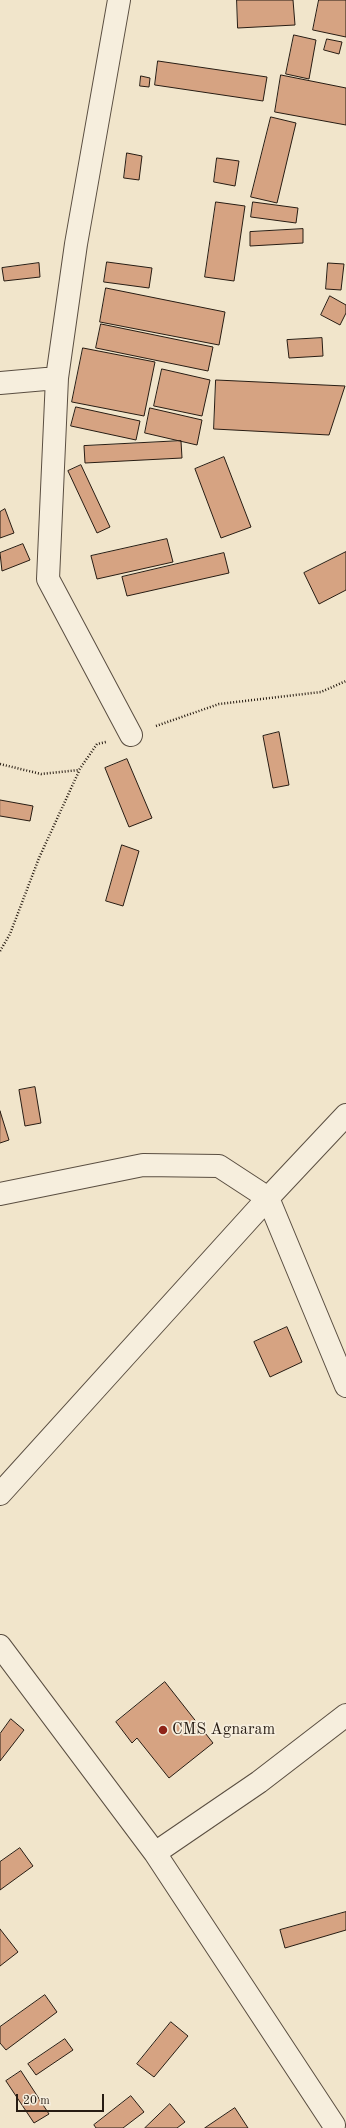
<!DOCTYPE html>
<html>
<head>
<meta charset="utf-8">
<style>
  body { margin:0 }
  #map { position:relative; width:346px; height:2128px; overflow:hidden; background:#f1e5cb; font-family:"Old Standard TT",serif }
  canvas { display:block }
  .scale { position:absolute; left:16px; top:2094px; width:88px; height:18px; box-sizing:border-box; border:2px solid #271c13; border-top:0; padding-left:5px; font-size:12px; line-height:14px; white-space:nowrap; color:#271c13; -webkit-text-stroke:3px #f6eedd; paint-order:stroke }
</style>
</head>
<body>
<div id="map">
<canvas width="346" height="2128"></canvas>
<div class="scale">20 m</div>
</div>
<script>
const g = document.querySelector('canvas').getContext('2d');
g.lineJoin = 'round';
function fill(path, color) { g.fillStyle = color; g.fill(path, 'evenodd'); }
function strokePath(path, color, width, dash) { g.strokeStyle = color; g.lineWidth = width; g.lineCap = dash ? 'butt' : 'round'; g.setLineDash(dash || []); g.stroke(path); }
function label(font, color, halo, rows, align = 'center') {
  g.font = font + ' "Old Standard TT",serif'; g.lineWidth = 3.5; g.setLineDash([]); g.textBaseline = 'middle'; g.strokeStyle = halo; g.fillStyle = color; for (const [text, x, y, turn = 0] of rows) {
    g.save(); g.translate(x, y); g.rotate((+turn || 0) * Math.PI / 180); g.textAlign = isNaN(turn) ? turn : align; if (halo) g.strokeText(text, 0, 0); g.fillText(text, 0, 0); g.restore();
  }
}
const building = new Path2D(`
  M 237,0 L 293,0 L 295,25 L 238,28 Z
  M 319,0 L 346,0 L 346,37 L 313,30 Z
  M 294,35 L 316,40 L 309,79 L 286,74 Z
  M 327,39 L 342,42 L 339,54 L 324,50 Z
  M 158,61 L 267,77 L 263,101 L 155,85 Z
  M 281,75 L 346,88 L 346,125 L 275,112 Z
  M 141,76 L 150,78 L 149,87 L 140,86 Z
  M 271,117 L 296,123 L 277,203 L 251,197 Z
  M 127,153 L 142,156 L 139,180 L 124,178 Z
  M 217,158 L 239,161 L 235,186 L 214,182 Z
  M 216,202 L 245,206 L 234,281 L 205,277 Z
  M 253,202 L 298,208 L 296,223 L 251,217 Z
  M 303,229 L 303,243 L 250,246 L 250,232 Z
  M 107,262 L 152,268 L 149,288 L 104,282 Z
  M 39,263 L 40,277 L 4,281 L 2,268 Z
  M 328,263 L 344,264 L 341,290 L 326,289 Z
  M 106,288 L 225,312 L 219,345 L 100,322 Z
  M 330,296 L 346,305 L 346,313 L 340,325 L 321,315 Z
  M 101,324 L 213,347 L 208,371 L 96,348 Z
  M 322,338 L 323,356 L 289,358 L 287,340 Z
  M 83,348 L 155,362 L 144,416 L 72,402 Z
  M 162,369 L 210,380 L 202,416 L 154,406 Z
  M 216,380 L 345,386 L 329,435 L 214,429 Z
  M 76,407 L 140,421 L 136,440 L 71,426 Z
  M 150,408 L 202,420 L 197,445 L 145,433 Z
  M 181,441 L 182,458 L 85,463 L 84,446 Z
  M 224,457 L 251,527 L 221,538 L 195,469 Z
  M 81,465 L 110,527 L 97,533 L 68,471 Z
  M 5,509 L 14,533 L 0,538 L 0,512 Z
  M 167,539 L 173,562 L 97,579 L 91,556 Z
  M 23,544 L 30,560 L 2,571 L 0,553 Z
  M 346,552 L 346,590 L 319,604 L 304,573 Z
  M 224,553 L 229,573 L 127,596 L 122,577 Z
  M 279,732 L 289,785 L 273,788 L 263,736 Z
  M 127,759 L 152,818 L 129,827 L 105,768 Z
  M 0,800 L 33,806 L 30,821 L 0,816 Z
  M 122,845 L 139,851 L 123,906 L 106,901 Z
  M 35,1087 L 41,1123 L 25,1126 L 19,1090 Z
  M 0,1111 L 9,1140 L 0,1143 Z
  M 287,1327 L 302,1362 L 270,1377 L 254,1342 Z
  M 165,1682 L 213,1743 L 169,1778 L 137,1738 L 132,1743 L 116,1722 Z
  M 11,1719 L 24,1730 L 0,1761 L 0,1734 Z
  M 20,1848 L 33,1866 L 0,1890 L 0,1862 Z
  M 346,1912 L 346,1930 L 285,1948 L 280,1930 Z
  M 0,1929 L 18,1952 L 0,1966 Z
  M 45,1995 L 57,2012 L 6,2050 L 0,2043 L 0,2027 Z
  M 171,2022 L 188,2036 L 154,2077 L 137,2064 Z
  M 65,2039 L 73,2050 L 36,2075 L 28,2064 Z
  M 21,2071 L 49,2114 L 34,2123 L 6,2081 Z
  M 131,2096 L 144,2112 L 123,2128 L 96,2128 L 94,2125 Z
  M 170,2104 L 185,2122 L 177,2128 L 145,2128 Z
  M 235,2108 L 248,2128 L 205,2128 Z`);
fill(building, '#d6a382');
strokePath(building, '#271c13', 1);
const minor = new Path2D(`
  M 119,0 L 76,244 L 57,378 L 48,579 L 131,735
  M 0,383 L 57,378
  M 0,1194 L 143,1165 L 219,1166 L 268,1198 L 346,1115
  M 0,1494 L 268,1198 L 346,1386
  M 0,1646 L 155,1853 L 334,2125
  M 155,1853 L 259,1782 L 346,1715`);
strokePath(minor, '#5a4e41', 24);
strokePath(new Path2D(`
  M 156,726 L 219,704 L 321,692 L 346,681
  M 0,764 L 41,774 L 79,770 L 97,744 L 106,742
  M 0,951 L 10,934 L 39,858 L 79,771`), '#271c13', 2.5, [1, 2]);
strokePath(minor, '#f6eedd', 22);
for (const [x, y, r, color] of [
  [163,1730,5,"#8f2418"]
]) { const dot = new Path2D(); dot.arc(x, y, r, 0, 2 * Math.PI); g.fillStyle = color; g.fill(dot); strokePath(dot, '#f6eedd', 1.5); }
label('16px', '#271c13', '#f6eedd', [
  ["CMS Agnaram",172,1730]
], 'left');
</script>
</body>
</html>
